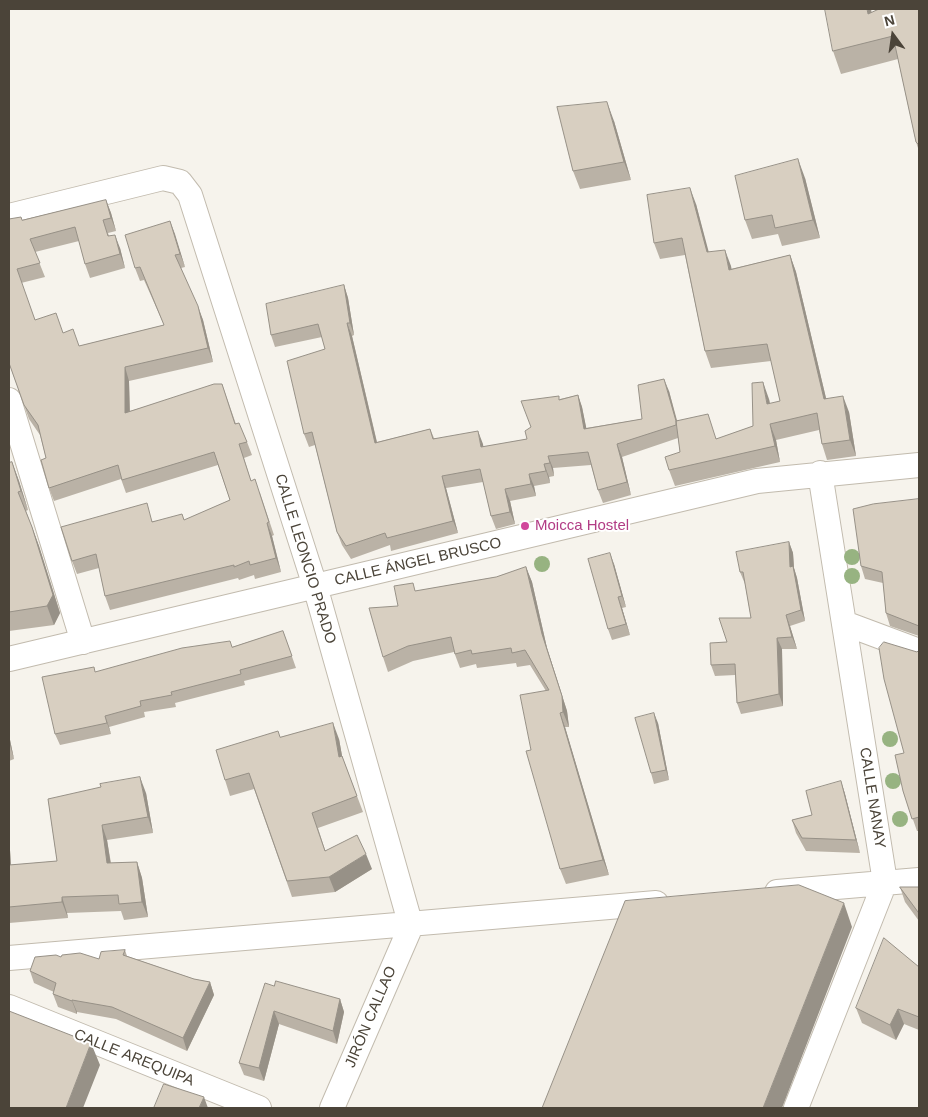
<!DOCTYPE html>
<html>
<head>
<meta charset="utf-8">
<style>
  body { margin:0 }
  #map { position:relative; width:928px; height:1117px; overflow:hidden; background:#f6f3ec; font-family:Arial,sans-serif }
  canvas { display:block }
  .frame { position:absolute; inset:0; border:10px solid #4b4439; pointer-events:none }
  .north { position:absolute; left:868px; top:10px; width:50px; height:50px; -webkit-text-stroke:4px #fff; paint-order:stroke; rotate:346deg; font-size:14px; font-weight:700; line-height:20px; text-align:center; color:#4b4439 }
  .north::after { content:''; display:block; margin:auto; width:18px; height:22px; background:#4b4439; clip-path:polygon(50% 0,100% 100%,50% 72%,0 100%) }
</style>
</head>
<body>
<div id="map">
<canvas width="928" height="1117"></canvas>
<div class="frame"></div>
<div class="north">N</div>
</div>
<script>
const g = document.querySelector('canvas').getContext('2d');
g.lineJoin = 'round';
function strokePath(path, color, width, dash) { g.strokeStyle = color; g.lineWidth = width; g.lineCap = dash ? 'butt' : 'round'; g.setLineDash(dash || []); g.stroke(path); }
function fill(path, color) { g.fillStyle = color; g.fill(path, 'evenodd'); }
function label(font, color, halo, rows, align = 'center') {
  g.font = font + ' Arial,sans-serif'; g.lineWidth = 4; g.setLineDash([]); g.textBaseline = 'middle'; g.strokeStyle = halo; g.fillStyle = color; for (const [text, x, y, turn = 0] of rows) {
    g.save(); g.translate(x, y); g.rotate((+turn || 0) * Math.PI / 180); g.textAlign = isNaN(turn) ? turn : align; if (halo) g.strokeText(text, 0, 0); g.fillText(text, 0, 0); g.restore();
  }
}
const minor = new Path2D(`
  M 9,216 L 163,178 L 180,182 L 190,195 L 315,586 L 411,926 L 332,1108
  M 9,400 L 83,642
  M 844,623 L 919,651
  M 9,659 L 757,481 L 919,465
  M 777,892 L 919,880
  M 9,958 L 656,903
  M 9,1007 L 259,1108
  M 796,1108 L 885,882 L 820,473`);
strokePath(minor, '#c2bbae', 26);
strokePath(minor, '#fff', 24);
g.fillStyle = '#97b381';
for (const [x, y] of [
  [852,557],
  [542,564],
  [852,576],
  [890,739],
  [893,781],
  [900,819]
]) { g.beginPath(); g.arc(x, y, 8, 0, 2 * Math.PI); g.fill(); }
fill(new Path2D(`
  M 919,9 L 919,151 L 916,142 L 898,59 L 841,74 L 833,51 L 872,12 Z
  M 614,121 L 631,180 L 580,189 L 573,171 Z
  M 805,178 L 820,238 L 782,246 L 778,234 L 752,239 L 745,220 Z
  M 106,200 L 111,213 L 116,231 L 108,233 L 109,236 L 120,248 L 125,268 L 90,278 L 85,264 L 79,241 L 35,252 L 45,277 L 21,283 L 35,320 L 63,333 L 79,346 L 164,325 L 144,280 L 140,281 L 135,268 L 170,221 L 185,267 L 181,268 L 203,320 L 213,362 L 129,381 L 130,411 L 222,384 L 236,424 L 247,442 L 252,455 L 244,458 L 251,481 L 260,493 L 274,535 L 272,536 L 281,572 L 255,579 L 254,575 L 239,580 L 238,578 L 110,610 L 105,596 L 99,568 L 77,574 L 72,561 L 153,521 L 185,520 L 230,500 L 218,465 L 126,493 L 121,479 L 54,501 L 49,488 L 46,458 L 40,435 L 29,419 L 10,366 L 9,367 L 9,219 L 22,220 Z
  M 696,204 L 708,252 L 731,266 L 731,269 L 790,255 L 796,272 L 826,398 L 849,412 L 856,456 L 827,460 L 822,444 L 819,430 L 776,440 L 780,462 L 675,486 L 669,470 L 680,452 L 678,438 L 622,457 L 631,495 L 603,503 L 598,490 L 591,465 L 553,468 L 554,476 L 549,477 L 550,483 L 534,486 L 536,496 L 510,501 L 515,524 L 496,529 L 491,516 L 483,482 L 446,488 L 458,533 L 391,551 L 390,545 L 351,559 L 342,545 L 337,532 L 315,445 L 309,447 L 304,434 L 325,349 L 322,337 L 275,347 L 271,335 L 344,285 L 348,298 L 354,335 L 352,336 L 377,442 L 430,429 L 434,438 L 483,444 L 483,447 L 527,439 L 531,428 L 560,399 L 578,395 L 582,407 L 586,428 L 642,419 L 669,391 L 677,420 L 717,439 L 753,426 L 769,399 L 770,404 L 780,401 L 771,361 L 711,368 L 705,351 L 685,255 L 660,259 L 654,243 Z
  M 12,462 L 19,481 L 28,510 L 26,511 L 39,546 L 60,613 L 54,625 L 9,631 L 9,463 Z
  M 919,499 L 919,636 L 890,626 L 886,613 L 883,583 L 865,579 L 861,566 Z
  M 789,542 L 793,553 L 794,568 L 797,578 L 805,621 L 790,626 L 797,649 L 782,649 L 783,706 L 741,714 L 737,703 L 735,675 L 715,676 L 711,665 L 727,642 L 751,618 L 745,584 L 740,572 Z
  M 614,564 L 626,607 L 622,608 L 630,635 L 612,640 L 608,629 Z
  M 526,567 L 532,582 L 547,648 L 567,711 L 569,727 L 565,727 L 609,875 L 566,884 L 560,869 L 531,750 L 546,691 L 530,665 L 517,667 L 516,663 L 477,668 L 476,664 L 460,668 L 454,652 L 413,661 L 388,672 L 383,657 L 398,606 L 416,591 L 496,577 Z
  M 283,631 L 296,668 L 244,681 L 245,685 L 175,703 L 176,707 L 144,712 L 145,717 L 109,727 L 111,734 L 60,745 L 55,734 L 96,672 L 232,647 Z
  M 919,650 L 919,831 L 917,831 L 903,791 L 904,753 L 917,652 Z
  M 658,723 L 669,780 L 654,784 L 651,773 Z
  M 9,735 L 14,759 L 9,761 Z
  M 280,737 L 339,739 L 342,756 L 363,812 L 318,828 L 325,850 L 372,869 L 335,892 L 292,897 L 254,789 L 230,796 L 225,780 Z
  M 841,781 L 845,794 L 860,853 L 806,851 L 796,833 L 792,820 L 812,815 Z
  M 146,793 L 153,833 L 107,840 L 111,863 L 137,862 L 142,878 L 148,917 L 124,920 L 121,911 L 67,913 L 68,918 L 9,923 L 9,835 L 11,865 L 57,861 L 48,799 Z
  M 900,887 L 919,887 L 919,921 L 905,902 Z
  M 125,950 L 127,956 L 194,979 L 210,982 L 214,995 L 187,1051 L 116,1019 L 77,1012 L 77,1014 L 58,1007 L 53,994 L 54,992 L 34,983 L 30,971 L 61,957 L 99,959 Z
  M 919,967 L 919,1030 L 904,1024 L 896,1040 L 862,1023 L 856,1008 Z
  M 274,986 L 340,999 L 344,1012 L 337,1044 L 279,1024 L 264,1081 L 244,1075 L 239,1063 Z`), '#bab2a6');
fill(new Path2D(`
  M 867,9 L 871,9 L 876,36 L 868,14 Z
  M 607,102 L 614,121 L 631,180 L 624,162 Z
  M 798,159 L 805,178 L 820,238 L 813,220 Z
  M 690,188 L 696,204 L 713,268 L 707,252 Z
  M 106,200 L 111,213 L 116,231 L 111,218 Z
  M 170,221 L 175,234 L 185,267 L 180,254 Z
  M 115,235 L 120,248 L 125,268 L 120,254 Z
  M 725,250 L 731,266 L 735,286 L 729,270 Z
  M 790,255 L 796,272 L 830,415 L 824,399 Z
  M 344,285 L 348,298 L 354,335 L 350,323 Z
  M 198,306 L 203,320 L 213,362 L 208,348 Z
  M 347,323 L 352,336 L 380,456 L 375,443 Z
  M 125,367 L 129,381 L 130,426 L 125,413 Z
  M 664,379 L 669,391 L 681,437 L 677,424 Z
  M 763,382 L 769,399 L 773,421 L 767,404 Z
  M 578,395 L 582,407 L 589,441 L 584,429 Z
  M 843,396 L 849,412 L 856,456 L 850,440 Z
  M 770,424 L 776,440 L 780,462 L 775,446 Z
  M 478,431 L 483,444 L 485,460 L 481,447 Z
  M 617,444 L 622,457 L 631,495 L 627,482 Z
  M 548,456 L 553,468 L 554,476 L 550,463 Z
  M 12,462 L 19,481 L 28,510 L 21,491 Z
  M 544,464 L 549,477 L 550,483 L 546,471 Z
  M 529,474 L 534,486 L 536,496 L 531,484 Z
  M 442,476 L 446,488 L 458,533 L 453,521 Z
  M 505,489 L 510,501 L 515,524 L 510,512 Z
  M 267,523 L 272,536 L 281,572 L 276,558 Z
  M 32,527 L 39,546 L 60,613 L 54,625 L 47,606 Z
  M 789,542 L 793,553 L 794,568 L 797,578 L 805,621 L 801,610 L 790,567 Z
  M 610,553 L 614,564 L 626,607 L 622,596 Z
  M 526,567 L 532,582 L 547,648 L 567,711 L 569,727 L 563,712 L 542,634 Z
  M 618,597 L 622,608 L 630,635 L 626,624 Z
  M 786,615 L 790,626 L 797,649 L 792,637 Z
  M 777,638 L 782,649 L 783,706 L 779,694 Z
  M 560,713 L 565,727 L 609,875 L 603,860 Z
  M 654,713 L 658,723 L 669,780 L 666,770 Z
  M 105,716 L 109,727 L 111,734 L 107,723 Z
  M 333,723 L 339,739 L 345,772 L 339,757 Z
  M 9,735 L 14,759 L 9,742 Z
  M 140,777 L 146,793 L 153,833 L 148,817 Z
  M 841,781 L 845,794 L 860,853 L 856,840 Z
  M 102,825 L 107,840 L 113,879 L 107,863 Z
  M 9,835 L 12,881 L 9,873 Z
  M 366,854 L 372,869 L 335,892 L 329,877 Z
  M 137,862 L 142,878 L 148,917 L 142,902 Z
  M 62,897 L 67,913 L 68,918 L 62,902 Z
  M 844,903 L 852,927 L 782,1108 L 763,1108 Z
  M 210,982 L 214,995 L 187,1051 L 183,1038 Z
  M 340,999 L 344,1012 L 337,1044 L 333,1031 Z
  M 72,1000 L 77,1012 L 77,1014 L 72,1001 Z
  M 898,1009 L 904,1024 L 896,1040 L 890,1025 Z
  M 274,1011 L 279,1024 L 264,1081 L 259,1068 Z
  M 91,1043 L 100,1065 L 83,1108 L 66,1108 Z
  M 204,1097 L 208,1108 L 199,1108 Z`), '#979187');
const building = new Path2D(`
  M 825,9 L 867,9 L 868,14 L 879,9 L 919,9 L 919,145 L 916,142 L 893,36 L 833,51 Z
  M 607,102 L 624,162 L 573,171 L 557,107 Z
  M 798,159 L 813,220 L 775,228 L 772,215 L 745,220 L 735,176 Z
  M 690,188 L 707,252 L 725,250 L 729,270 L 790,255 L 824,399 L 843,396 L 850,440 L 822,444 L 817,413 L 770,424 L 775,446 L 669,470 L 665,457 L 680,452 L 676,421 L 708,414 L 716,439 L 753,426 L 752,383 L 763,382 L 767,404 L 780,401 L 767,344 L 705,351 L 682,238 L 654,243 L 647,195 Z
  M 106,200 L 111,218 L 103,220 L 108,236 L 115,235 L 120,254 L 85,264 L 75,227 L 30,239 L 40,263 L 17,269 L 35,320 L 56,313 L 63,333 L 73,329 L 79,346 L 164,325 L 140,267 L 135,268 L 125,235 L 170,221 L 180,254 L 175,255 L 198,306 L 208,348 L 125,367 L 125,413 L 214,384 L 222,384 L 235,424 L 239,423 L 247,442 L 239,444 L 251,481 L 255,479 L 269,522 L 267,523 L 276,558 L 250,565 L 249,561 L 234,567 L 234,565 L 105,596 L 96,554 L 72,561 L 61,527 L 147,503 L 152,522 L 182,514 L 184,520 L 230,500 L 214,452 L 122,480 L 118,465 L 49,488 L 41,460 L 46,458 L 38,425 L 24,405 L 9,363 L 9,219 L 21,217 L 22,220 Z
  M 344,285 L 350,323 L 347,323 L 375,443 L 430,429 L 433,439 L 478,431 L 481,447 L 527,439 L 525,431 L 531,427 L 521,401 L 559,396 L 559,400 L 578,395 L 584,429 L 642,419 L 638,385 L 664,379 L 676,421 L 676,425 L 617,444 L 627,482 L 598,490 L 588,452 L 548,456 L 550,463 L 544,464 L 546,471 L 529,474 L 531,484 L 505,489 L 510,512 L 491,516 L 480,469 L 442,476 L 453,521 L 387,538 L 385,533 L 346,546 L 337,532 L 312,432 L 304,434 L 287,361 L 325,349 L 318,324 L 271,335 L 266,304 Z
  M 12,462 L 21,491 L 18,492 L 32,527 L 53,595 L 47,606 L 9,612 L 9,463 Z
  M 919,499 L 919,626 L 886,613 L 882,572 L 861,566 L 853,509 L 873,504 Z
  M 789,542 L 790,567 L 793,566 L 801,610 L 786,615 L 792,637 L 777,638 L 779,694 L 737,703 L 735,664 L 711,665 L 710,643 L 727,642 L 719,618 L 751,618 L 743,572 L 740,572 L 736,552 Z
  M 610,553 L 622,596 L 618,597 L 626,624 L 608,629 L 588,559 Z
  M 526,567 L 542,634 L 562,696 L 563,712 L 560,713 L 603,860 L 560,869 L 526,751 L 531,750 L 520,695 L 549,690 L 525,650 L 512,653 L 511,648 L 472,654 L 471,650 L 455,654 L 451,637 L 408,646 L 383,657 L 369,608 L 398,606 L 394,586 L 413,583 L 415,591 L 496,577 Z
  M 283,631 L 292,656 L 240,670 L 241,674 L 171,692 L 172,695 L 140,701 L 141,706 L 105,716 L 107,723 L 55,734 L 42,677 L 94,667 L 95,672 L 182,648 L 230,641 L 232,647 Z
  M 884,642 L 917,652 L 919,650 L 919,817 L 912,819 L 903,791 L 895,755 L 904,753 L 884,679 L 879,648 Z
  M 654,713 L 666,770 L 651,773 L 635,718 Z
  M 333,723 L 339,757 L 342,756 L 357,796 L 312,813 L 325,851 L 357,835 L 366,854 L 329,877 L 287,881 L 249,773 L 225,780 L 216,750 L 278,731 L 280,737 Z
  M 140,777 L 148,817 L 102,825 L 107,863 L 137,862 L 142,902 L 119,904 L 118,895 L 62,897 L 62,902 L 9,907 L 9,865 L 57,861 L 48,799 L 101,787 L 100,784 Z
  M 841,781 L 856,840 L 802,838 L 792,820 L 812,815 L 806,791 Z
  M 799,885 L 844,903 L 763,1108 L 542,1108 L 625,901 Z
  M 900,887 L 919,887 L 919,913 Z
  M 884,938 L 919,967 L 919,1017 L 898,1009 L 890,1025 L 856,1008 Z
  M 125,950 L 123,955 L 194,979 L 210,982 L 183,1038 L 112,1007 L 72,1000 L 72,1001 L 53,994 L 56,983 L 30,971 L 35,957 L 56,955 L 61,957 L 62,955 L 80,953 L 99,959 L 101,952 Z
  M 276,981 L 340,999 L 333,1031 L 274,1011 L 259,1068 L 239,1063 L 265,983 L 274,986 Z
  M 9,1011 L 91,1043 L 66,1108 L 9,1108 Z
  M 164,1084 L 204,1097 L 199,1108 L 154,1108 Z`);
fill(building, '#d8cfc1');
strokePath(building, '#979187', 1);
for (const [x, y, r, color] of [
  [525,526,5,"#d1479c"]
]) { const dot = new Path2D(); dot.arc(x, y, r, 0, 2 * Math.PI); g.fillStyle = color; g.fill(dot); strokePath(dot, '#fff', 2); }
label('15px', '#b23c85', '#fff', [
  ["Moicca Hostel",535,526]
], 'left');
label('15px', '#4b4439', '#fff', [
  ["CALLE LEONCIO PRADO",305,559,73],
  ["CALLE ÁNGEL BRUSCO",418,562,-13],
  ["CALLE NANAY",872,798,81],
  ["JIRÓN CALLAO",371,1017,-67],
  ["CALLE AREQUIPA",134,1058,22]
]);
</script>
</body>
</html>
